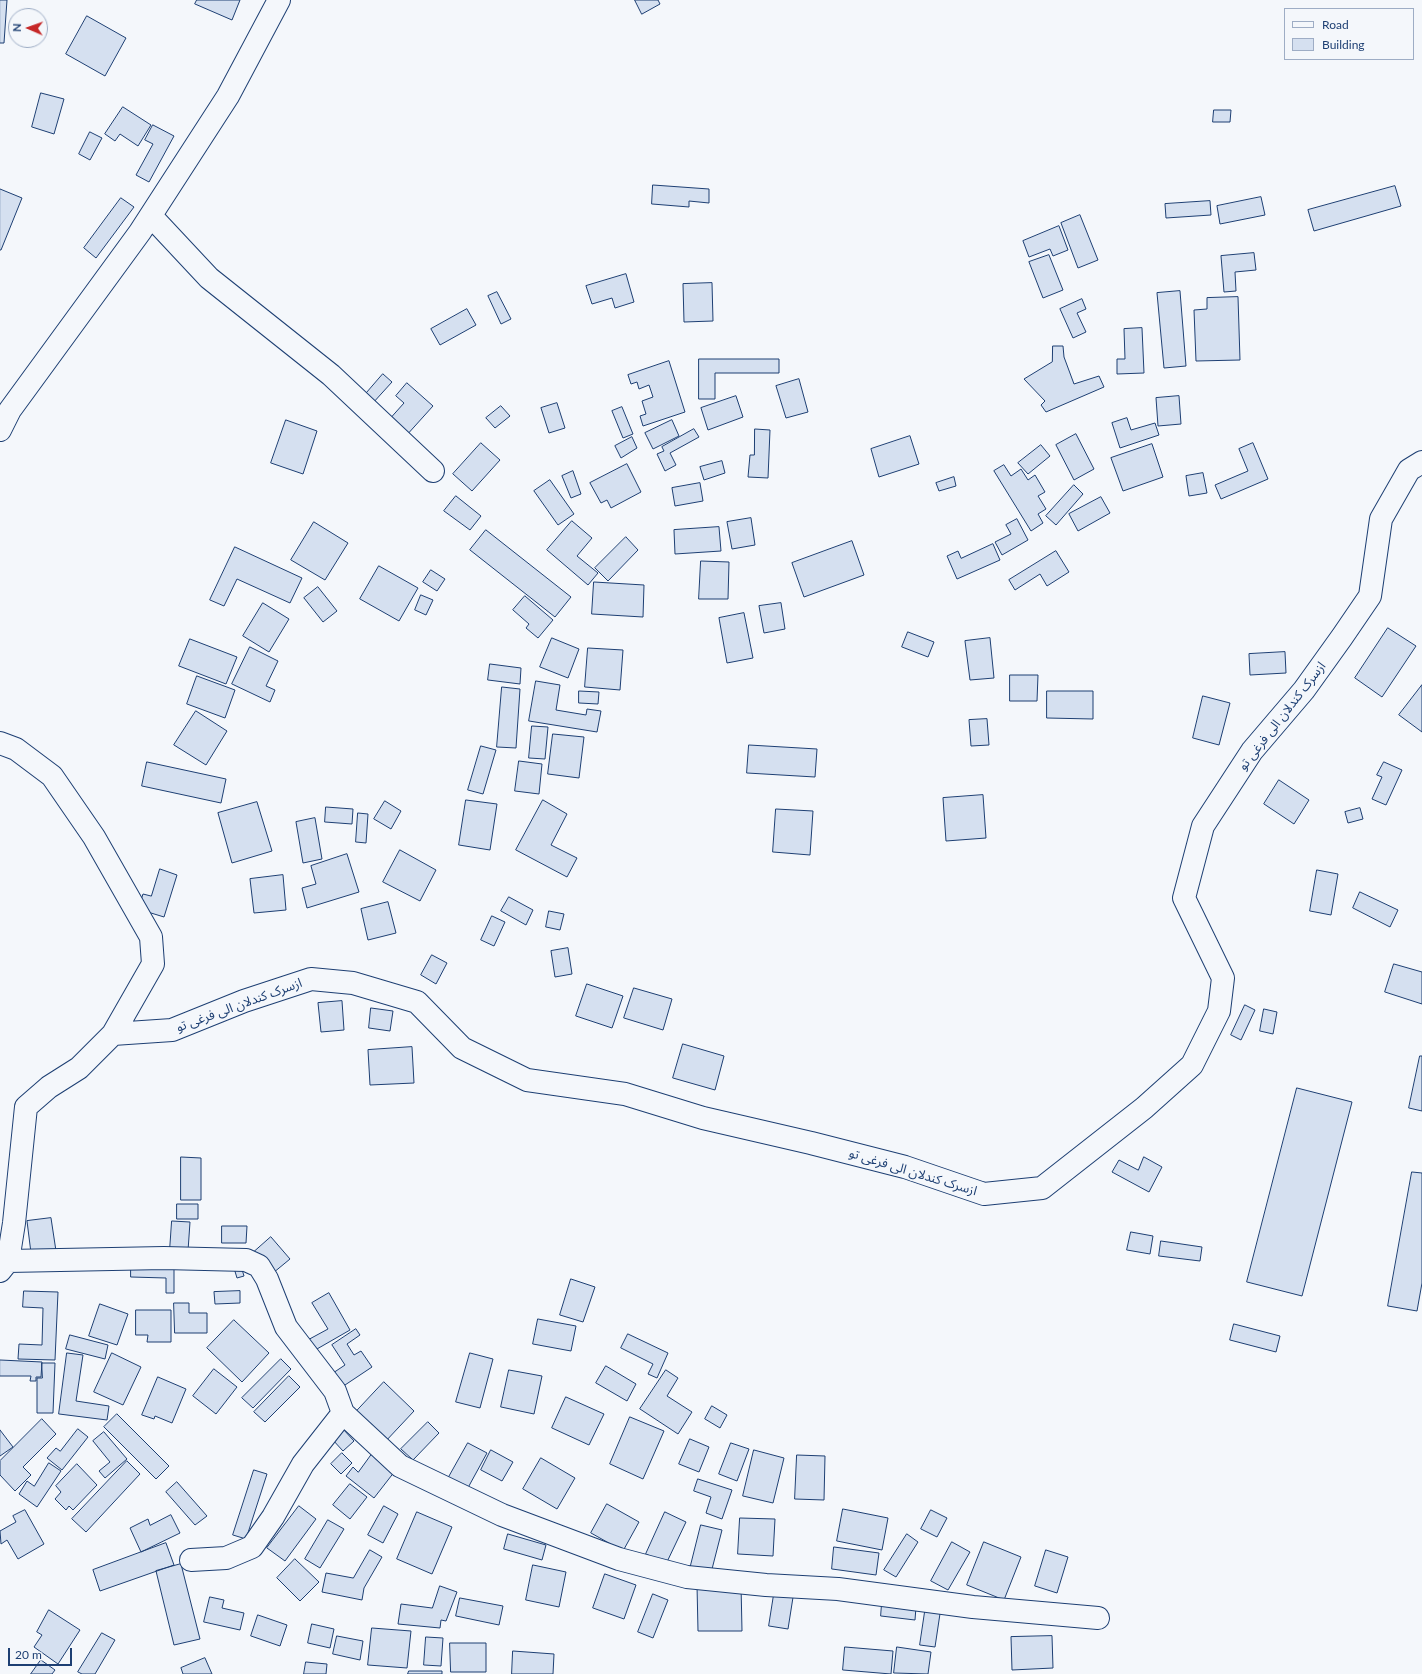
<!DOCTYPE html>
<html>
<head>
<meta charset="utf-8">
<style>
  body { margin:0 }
  #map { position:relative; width:1422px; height:1674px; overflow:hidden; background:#f4f7fb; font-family:Lato,sans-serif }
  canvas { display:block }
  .legend { position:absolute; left:1284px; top:8px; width:130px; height:52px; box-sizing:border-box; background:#f4f7fb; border:1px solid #9eadc5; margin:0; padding:5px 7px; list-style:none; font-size:12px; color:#1d3f73 }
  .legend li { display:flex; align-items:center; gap:8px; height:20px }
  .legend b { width:20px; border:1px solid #9eadc5 }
  .north { position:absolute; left:8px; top:8px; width:40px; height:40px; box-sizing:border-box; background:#f4f7fb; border:1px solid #9eadc5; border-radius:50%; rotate:272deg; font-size:11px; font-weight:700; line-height:16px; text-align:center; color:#1d3f73 }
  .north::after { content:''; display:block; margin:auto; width:14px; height:18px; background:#c62828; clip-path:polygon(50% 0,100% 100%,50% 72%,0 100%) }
  .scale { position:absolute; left:8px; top:1648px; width:64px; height:18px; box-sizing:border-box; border:2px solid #1d3f73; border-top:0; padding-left:5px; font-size:12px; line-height:14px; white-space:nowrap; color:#1d3f73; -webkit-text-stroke:3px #f4f7fb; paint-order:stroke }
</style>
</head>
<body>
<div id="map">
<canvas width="1422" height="1674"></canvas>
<ul class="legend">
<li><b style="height:5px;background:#f4f7fb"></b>Road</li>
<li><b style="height:11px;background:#d5e0f0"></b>Building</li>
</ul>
<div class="north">N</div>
<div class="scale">20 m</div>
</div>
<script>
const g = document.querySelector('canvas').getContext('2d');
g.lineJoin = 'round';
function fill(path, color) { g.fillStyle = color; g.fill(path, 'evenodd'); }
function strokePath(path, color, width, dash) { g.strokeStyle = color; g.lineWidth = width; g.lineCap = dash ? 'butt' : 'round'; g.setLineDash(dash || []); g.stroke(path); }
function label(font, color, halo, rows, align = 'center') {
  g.font = font + ' Lato,"Noto Sans Arabic",sans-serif'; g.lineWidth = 3; g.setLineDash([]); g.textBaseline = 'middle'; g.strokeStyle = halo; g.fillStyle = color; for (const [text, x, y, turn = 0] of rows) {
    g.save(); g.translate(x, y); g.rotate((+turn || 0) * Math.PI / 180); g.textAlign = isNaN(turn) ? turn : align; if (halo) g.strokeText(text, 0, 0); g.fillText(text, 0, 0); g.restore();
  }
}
const building = new Path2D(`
  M 0,0 L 7,0 L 4,43 L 0,43 Z
  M 197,0 L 240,0 L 232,20 L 195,4 Z
  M 635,0 L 658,0 L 660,4 L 642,14 Z
  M 87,16 L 126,38 L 105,76 L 66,54 Z
  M 41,93 L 64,99 L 54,134 L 32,127 Z
  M 123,107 L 151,125 L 138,146 L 120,134 L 115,141 L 105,134 Z
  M 1214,110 L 1231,110 L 1230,122 L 1213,122 Z
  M 153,125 L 174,136 L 149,182 L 136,175 L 153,144 L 145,140 Z
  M 90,132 L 102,138 L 90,160 L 79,154 Z
  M 653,185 L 709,189 L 709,203 L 689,201 L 689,207 L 652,204 Z
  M 1395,186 L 1401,206 L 1314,231 L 1308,210 Z
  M 0,189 L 22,198 L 1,250 L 0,250 Z
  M 1261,197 L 1265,215 L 1220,224 L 1217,206 Z
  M 121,198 L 134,207 L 96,258 L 84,248 Z
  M 1210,201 L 1211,215 L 1166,218 L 1165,204 Z
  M 1080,215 L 1098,260 L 1078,268 L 1061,223 Z
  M 1059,226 L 1068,250 L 1053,256 L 1050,249 L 1029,257 L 1023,241 Z
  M 1254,253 L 1256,270 L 1235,272 L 1236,291 L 1224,292 L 1221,256 Z
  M 1049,255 L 1063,290 L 1043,298 L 1029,262 Z
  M 626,274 L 634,302 L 615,308 L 612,298 L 592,304 L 586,286 Z
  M 712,283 L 713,321 L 684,322 L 683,284 Z
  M 1180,291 L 1186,366 L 1164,368 L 1157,293 Z
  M 497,292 L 511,319 L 501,324 L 488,296 Z
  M 1238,297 L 1240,360 L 1196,361 L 1194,310 L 1207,309 L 1207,298 Z
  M 1082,299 L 1086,309 L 1077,313 L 1086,332 L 1073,338 L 1060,309 Z
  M 467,309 L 476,325 L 440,345 L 431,329 Z
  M 1142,328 L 1144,373 L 1117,374 L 1117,359 L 1125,359 L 1124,329 Z
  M 1053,346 L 1063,346 L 1064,357 L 1074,384 L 1099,376 L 1104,387 L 1046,412 L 1041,405 L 1045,401 L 1024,379 L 1052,362 Z
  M 699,359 L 779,359 L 779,373 L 715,373 L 715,399 L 699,399 Z
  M 669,361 L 685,412 L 643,426 L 640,416 L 646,414 L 642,401 L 653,397 L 649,385 L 639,389 L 637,382 L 631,384 L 628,375 Z
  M 383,374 L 392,382 L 372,404 L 364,396 Z
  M 799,379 L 808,412 L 786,418 L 776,386 Z
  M 407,383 L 433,406 L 405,437 L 387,422 L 404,403 L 396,396 Z
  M 736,396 L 743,417 L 708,430 L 701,408 Z
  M 1179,396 L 1181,424 L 1158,426 L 1156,398 Z
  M 557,403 L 565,428 L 549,433 L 541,408 Z
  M 501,406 L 510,416 L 495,428 L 486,418 Z
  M 622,407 L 633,434 L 623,438 L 612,411 Z
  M 1127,418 L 1131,430 L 1155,423 L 1159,435 L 1120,448 L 1112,423 Z
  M 286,420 L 317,431 L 303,474 L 271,463 Z
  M 672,420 L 679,436 L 653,449 L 645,433 Z
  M 694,429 L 699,437 L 670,453 L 676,465 L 665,471 L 657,454 L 664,451 L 662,447 Z
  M 755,429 L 770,430 L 768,478 L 748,477 L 750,455 L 754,455 Z
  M 1076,434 L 1094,469 L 1074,480 L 1056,445 Z
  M 910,436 L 919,464 L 879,477 L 871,449 Z
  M 632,437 L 637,448 L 621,458 L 615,446 Z
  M 481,443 L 500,460 L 472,491 L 453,474 Z
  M 1253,443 L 1268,479 L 1221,499 L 1215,485 L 1248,471 L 1239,449 Z
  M 1152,444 L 1163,477 L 1123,491 L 1111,458 Z
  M 1041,445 L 1050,456 L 1028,474 L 1018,463 Z
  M 722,461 L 725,473 L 704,480 L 700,467 Z
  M 627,464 L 641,492 L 611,508 L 607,500 L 601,503 L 590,483 Z
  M 1004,465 L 1011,476 L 1021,469 L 1028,480 L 1035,475 L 1045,492 L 1038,496 L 1046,509 L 1038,514 L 1043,523 L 1031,531 L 994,471 Z
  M 573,471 L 581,494 L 571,498 L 562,476 Z
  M 1203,473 L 1207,493 L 1189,496 L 1186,476 Z
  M 954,477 L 956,486 L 939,491 L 936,483 Z
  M 550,480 L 574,514 L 558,525 L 534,491 Z
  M 700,483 L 703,501 L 675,506 L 672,488 Z
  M 1074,485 L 1083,494 L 1056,525 L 1046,516 Z
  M 456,496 L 481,516 L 470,530 L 444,511 Z
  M 1101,497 L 1110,513 L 1078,531 L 1069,514 Z
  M 751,518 L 755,545 L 732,549 L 727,522 Z
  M 1017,519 L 1028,540 L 1002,555 L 995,542 L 1011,534 L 1006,525 Z
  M 572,521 L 592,538 L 577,556 L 598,573 L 588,585 L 547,550 Z
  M 314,522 L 348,543 L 325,580 L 291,560 Z
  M 719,527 L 721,551 L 675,554 L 674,530 Z
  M 486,530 L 571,597 L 555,617 L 470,550 Z
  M 626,537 L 638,550 L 608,581 L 595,568 Z
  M 852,541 L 864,575 L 804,597 L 792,563 Z
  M 993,544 L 1000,560 L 957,579 L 947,556 L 958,551 L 961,558 Z
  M 235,547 L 302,578 L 290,603 L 237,579 L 224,606 L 210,600 Z
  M 1056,551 L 1069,572 L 1047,586 L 1040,574 L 1015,590 L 1009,580 Z
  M 701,561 L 729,562 L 728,599 L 699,599 Z
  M 379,566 L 418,588 L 399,621 L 360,599 Z
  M 431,570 L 445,579 L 437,591 L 423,582 Z
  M 594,582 L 644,585 L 643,617 L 592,614 Z
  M 318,587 L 337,611 L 323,622 L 304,598 Z
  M 421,595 L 433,600 L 426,615 L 415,610 Z
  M 525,596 L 553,620 L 538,638 L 526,628 L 529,624 L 513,610 Z
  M 263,603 L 289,619 L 269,652 L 243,636 Z
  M 781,603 L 785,629 L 764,633 L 759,606 Z
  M 744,613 L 753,658 L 727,663 L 719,618 Z
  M 1388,628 L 1416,646 L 1382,697 L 1355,678 Z
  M 908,632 L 934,642 L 928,657 L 902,647 Z
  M 552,638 L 579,649 L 568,678 L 540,667 Z
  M 990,638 L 994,678 L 970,680 L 965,641 Z
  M 190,639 L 237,657 L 226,684 L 179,666 Z
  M 250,647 L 278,661 L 266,686 L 275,690 L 270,702 L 232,684 Z
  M 588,648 L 623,650 L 620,690 L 585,687 Z
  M 1285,652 L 1286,673 L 1250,675 L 1249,654 Z
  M 490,664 L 521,668 L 520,684 L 488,680 Z
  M 1010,675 L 1038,675 L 1037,701 L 1010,701 Z
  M 197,676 L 235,690 L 225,718 L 187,704 Z
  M 536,681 L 560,685 L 556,710 L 586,715 L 587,709 L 601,711 L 597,732 L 529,721 Z
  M 1422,685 L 1422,732 L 1399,715 Z
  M 502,687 L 520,689 L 516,748 L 497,747 Z
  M 579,691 L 599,692 L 598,704 L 579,703 Z
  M 1047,691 L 1093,691 L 1093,719 L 1047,718 Z
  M 1203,696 L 1230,703 L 1219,745 L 1193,738 Z
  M 196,711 L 227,731 L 206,765 L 174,745 Z
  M 987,719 L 989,745 L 971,746 L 969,720 Z
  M 532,726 L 548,727 L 545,759 L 529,758 Z
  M 553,734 L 584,737 L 579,778 L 548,774 Z
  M 749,745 L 817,749 L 815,777 L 747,773 Z
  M 481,746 L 496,750 L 483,794 L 468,790 Z
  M 519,761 L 542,764 L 539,794 L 515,791 Z
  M 147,762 L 226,779 L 221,803 L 142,786 Z
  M 1384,762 L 1402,770 L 1386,805 L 1372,799 L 1382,777 L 1377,775 Z
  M 1279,780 L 1309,800 L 1294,824 L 1264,804 Z
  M 983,795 L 986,838 L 946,841 L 943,798 Z
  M 466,800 L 497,804 L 490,850 L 459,845 Z
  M 543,800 L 567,814 L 551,845 L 577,858 L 567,877 L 516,850 Z
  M 385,801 L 401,811 L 391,829 L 374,819 Z
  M 257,802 L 272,851 L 232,863 L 218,813 Z
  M 326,807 L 353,809 L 352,824 L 325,822 Z
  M 1360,808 L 1363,819 L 1348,823 L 1345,812 Z
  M 776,809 L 813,811 L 810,855 L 773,852 Z
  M 358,813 L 368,814 L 366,843 L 356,842 Z
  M 315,818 L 322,859 L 303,863 L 296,822 Z
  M 400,850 L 436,870 L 420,901 L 383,882 Z
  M 347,854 L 359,892 L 307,908 L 302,888 L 316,884 L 311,866 Z
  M 160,869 L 177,875 L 164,917 L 138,909 L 143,894 L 151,896 Z
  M 1317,870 L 1338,874 L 1331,915 L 1310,911 Z
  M 283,875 L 286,910 L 254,913 L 250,879 Z
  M 1360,892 L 1398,910 L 1390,927 L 1353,908 Z
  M 509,897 L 533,910 L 526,925 L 501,911 Z
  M 388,902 L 396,933 L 368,940 L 361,909 Z
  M 549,911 L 564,914 L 560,930 L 546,927 Z
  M 492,916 L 505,922 L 494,946 L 481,940 Z
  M 568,948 L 572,974 L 555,977 L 551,951 Z
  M 432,955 L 447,963 L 436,984 L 421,975 Z
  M 1394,964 L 1422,972 L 1422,1004 L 1385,992 Z
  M 587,984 L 623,996 L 612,1028 L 576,1016 Z
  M 634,988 L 672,999 L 663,1030 L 624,1018 Z
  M 342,1001 L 344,1030 L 321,1032 L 318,1003 Z
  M 1245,1005 L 1255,1010 L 1241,1040 L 1231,1035 Z
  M 371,1008 L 393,1011 L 390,1031 L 369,1028 Z
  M 1264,1009 L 1277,1012 L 1273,1034 L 1260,1031 Z
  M 683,1044 L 724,1056 L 715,1090 L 673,1078 Z
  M 412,1047 L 414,1083 L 370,1085 L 368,1050 Z
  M 1420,1056 L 1422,1056 L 1422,1111 L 1409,1108 Z
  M 1297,1088 L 1352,1102 L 1302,1296 L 1247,1282 Z
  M 181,1157 L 201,1158 L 201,1200 L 181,1200 Z
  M 1144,1157 L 1162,1167 L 1149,1192 L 1112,1172 L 1119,1160 L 1138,1170 Z
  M 1412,1172 L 1422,1173 L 1422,1283 L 1417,1311 L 1388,1306 Z
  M 177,1204 L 198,1204 L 198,1219 L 177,1219 Z
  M 51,1218 L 56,1251 L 31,1253 L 27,1221 Z
  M 172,1221 L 190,1222 L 188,1251 L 170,1250 Z
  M 222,1226 L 247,1226 L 246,1243 L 222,1243 Z
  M 1131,1232 L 1153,1236 L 1150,1254 L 1127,1250 Z
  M 271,1237 L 290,1259 L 273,1273 L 254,1252 Z
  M 1161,1241 L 1202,1247 L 1200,1261 L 1159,1256 Z
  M 131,1263 L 174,1263 L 174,1293 L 166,1293 L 166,1278 L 131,1277 Z
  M 241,1266 L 244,1276 L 237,1278 L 234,1268 Z
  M 571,1279 L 595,1287 L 583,1322 L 560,1315 Z
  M 24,1291 L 58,1292 L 55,1360 L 18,1359 L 19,1344 L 42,1345 L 43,1308 L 23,1307 Z
  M 240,1291 L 240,1303 L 215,1304 L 214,1292 Z
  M 329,1293 L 350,1330 L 310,1353 L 304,1342 L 328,1329 L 312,1303 Z
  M 174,1303 L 189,1303 L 189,1313 L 207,1313 L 207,1333 L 175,1333 Z
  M 100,1304 L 128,1314 L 117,1345 L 89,1336 Z
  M 136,1310 L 171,1310 L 171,1342 L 147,1342 L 148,1335 L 136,1335 Z
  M 538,1319 L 576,1326 L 571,1351 L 533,1344 Z
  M 234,1320 L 269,1353 L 242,1382 L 207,1348 Z
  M 1234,1324 L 1280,1336 L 1276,1352 L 1230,1340 Z
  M 356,1329 L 360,1335 L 347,1344 L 354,1355 L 361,1351 L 372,1367 L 339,1389 L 330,1375 L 345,1365 L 332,1345 Z
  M 628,1334 L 668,1353 L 657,1378 L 648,1374 L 653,1364 L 621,1348 Z
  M 70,1335 L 108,1345 L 105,1359 L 66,1349 Z
  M 67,1353 L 83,1355 L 76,1401 L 109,1406 L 107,1420 L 59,1414 Z
  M 112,1353 L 141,1367 L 123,1405 L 94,1392 Z
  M 470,1353 L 493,1359 L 480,1408 L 456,1402 Z
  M 281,1359 L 291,1369 L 253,1408 L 242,1398 Z
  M 0,1360 L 42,1362 L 41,1377 L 36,1377 L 36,1381 L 30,1381 L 31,1376 L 0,1376 Z
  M 42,1363 L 55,1363 L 53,1413 L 37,1413 L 37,1378 L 42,1378 Z
  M 606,1366 L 636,1384 L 627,1401 L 596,1383 Z
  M 214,1369 L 237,1387 L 216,1414 L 193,1396 Z
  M 509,1370 L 542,1376 L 534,1414 L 501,1407 Z
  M 666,1370 L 678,1378 L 667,1396 L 692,1412 L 678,1434 L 640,1409 Z
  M 289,1376 L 300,1387 L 265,1422 L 254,1412 Z
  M 158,1377 L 186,1389 L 172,1423 L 155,1416 L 154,1419 L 142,1415 Z
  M 384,1382 L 414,1411 L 384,1443 L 354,1414 Z
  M 566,1397 L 604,1414 L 589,1445 L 552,1428 Z
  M 712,1406 L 727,1415 L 720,1428 L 705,1419 Z
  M 117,1414 L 169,1466 L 156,1479 L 104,1427 Z
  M 630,1417 L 664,1431 L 643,1479 L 610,1464 Z
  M 42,1419 L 56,1434 L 23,1467 L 31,1475 L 15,1491 L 0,1475 L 0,1461 Z
  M 428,1422 L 439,1433 L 413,1460 L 401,1449 Z
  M 78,1429 L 88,1437 L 62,1470 L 47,1458 L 56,1448 L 60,1451 Z
  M 343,1429 L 354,1441 L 343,1451 L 332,1439 Z
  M 0,1430 L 13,1447 L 0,1456 Z
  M 104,1432 L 127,1459 L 105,1478 L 99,1471 L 110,1462 L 93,1441 Z
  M 690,1439 L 709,1447 L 699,1472 L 679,1464 Z
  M 468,1443 L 487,1453 L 464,1495 L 445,1484 Z
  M 731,1443 L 749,1449 L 737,1481 L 719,1474 Z
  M 491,1450 L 513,1462 L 502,1481 L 481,1470 Z
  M 754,1450 L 784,1458 L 773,1503 L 743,1496 Z
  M 342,1453 L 352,1463 L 341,1474 L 331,1464 Z
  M 372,1454 L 395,1471 L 374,1498 L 346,1476 L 353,1467 L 358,1472 Z
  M 797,1455 L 825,1456 L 824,1500 L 795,1499 Z
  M 541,1458 L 575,1478 L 557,1509 L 523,1489 Z
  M 127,1461 L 140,1474 L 86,1532 L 72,1519 Z
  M 49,1463 L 61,1471 L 37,1507 L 19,1494 L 27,1481 L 34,1486 Z
  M 77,1464 L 97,1485 L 73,1510 L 69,1506 L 66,1510 L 55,1499 L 61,1492 L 56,1486 Z
  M 254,1470 L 267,1474 L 246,1539 L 233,1535 Z
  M 698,1479 L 732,1490 L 722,1519 L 706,1513 L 711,1497 L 694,1491 Z
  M 177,1482 L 207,1516 L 195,1525 L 166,1492 Z
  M 350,1484 L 367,1497 L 350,1519 L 333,1505 Z
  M 607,1504 L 639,1522 L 623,1551 L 591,1533 Z
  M 299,1506 L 316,1519 L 285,1561 L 267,1548 Z
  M 384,1506 L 398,1514 L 383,1543 L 368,1535 Z
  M 843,1509 L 888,1518 L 882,1550 L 837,1541 Z
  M 25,1510 L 44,1544 L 18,1559 L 7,1540 L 1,1544 L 0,1531 L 16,1522 L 13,1516 Z
  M 931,1510 L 947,1518 L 937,1537 L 921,1529 Z
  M 417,1512 L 452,1527 L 432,1574 L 397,1559 Z
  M 665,1512 L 686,1522 L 666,1564 L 646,1554 Z
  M 171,1515 L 180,1533 L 141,1552 L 130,1528 L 148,1519 L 150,1525 Z
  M 740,1518 L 775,1519 L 773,1556 L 738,1554 Z
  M 328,1520 L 344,1529 L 320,1568 L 305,1559 Z
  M 701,1525 L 722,1530 L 711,1573 L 690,1569 Z
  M 508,1534 L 546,1545 L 542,1560 L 504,1549 Z
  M 907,1534 L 918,1542 L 896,1577 L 884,1570 Z
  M 952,1542 L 970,1552 L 948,1590 L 931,1581 Z
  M 984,1542 L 1021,1557 L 1004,1600 L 967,1585 Z
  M 166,1543 L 174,1565 L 100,1591 L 93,1570 Z
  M 834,1547 L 879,1553 L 876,1575 L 832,1569 Z
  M 370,1550 L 382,1557 L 364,1588 L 362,1600 L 322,1592 L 326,1573 L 353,1578 Z
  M 1046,1550 L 1068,1557 L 1057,1593 L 1035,1586 Z
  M 295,1559 L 319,1582 L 300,1601 L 277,1578 Z
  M 181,1564 L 200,1639 L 174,1645 L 156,1571 Z
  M 533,1565 L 566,1572 L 559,1607 L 526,1600 Z
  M 605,1574 L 636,1585 L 624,1619 L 593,1608 Z
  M 741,1584 L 742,1631 L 698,1631 L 697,1585 Z
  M 440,1586 L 457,1592 L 446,1621 L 441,1620 L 440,1628 L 398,1624 L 401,1604 L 432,1608 Z
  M 775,1588 L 794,1591 L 788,1629 L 769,1626 Z
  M 653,1594 L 668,1600 L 653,1638 L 638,1632 Z
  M 210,1597 L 224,1600 L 222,1608 L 244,1613 L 240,1630 L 204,1622 Z
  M 460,1598 L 503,1606 L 499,1625 L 456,1616 Z
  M 882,1603 L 916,1607 L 915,1620 L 881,1616 Z
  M 926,1605 L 941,1607 L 935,1647 L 920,1645 Z
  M 49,1610 L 80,1630 L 58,1664 L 34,1647 L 42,1635 L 37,1632 Z
  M 258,1615 L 287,1625 L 280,1646 L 251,1636 Z
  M 312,1624 L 334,1629 L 330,1648 L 308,1643 Z
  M 372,1628 L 411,1631 L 407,1668 L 368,1665 Z
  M 102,1633 L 115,1640 L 95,1674 L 82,1674 L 78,1672 Z
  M 337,1636 L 363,1641 L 360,1660 L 333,1654 Z
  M 1052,1636 L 1053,1668 L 1012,1670 L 1011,1637 Z
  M 426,1637 L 443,1638 L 441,1666 L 424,1665 Z
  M 450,1643 L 486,1643 L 486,1672 L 451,1672 Z
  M 845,1647 L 893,1651 L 891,1674 L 843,1670 Z
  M 897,1647 L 931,1652 L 928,1674 L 894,1673 Z
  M 513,1651 L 554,1654 L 553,1674 L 512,1674 Z
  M 205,1658 L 212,1674 L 183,1674 L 181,1668 Z
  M 41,1660 L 55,1670 L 52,1674 L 31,1674 Z
  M 306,1662 L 327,1664 L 326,1674 L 304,1674 Z
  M 409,1671 L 442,1671 L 442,1674 L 408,1674 Z`);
fill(building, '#d5e0f0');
strokePath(building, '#1d3f73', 1);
const minor = new Path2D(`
  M 151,216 L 209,278 L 331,375 L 433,471
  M 0,430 L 10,410 L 140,232 L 228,96 L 279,0
  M 0,743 L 16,749 L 52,776 L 94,837 L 151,937 L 153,964 L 113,1034 L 79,1068 L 49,1087 L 26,1107 L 14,1223 L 8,1261 L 0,1271
  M 113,1034 L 172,1030 L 244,1001 L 311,979 L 353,983 L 417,1002 L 462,1048 L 527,1080 L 625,1094 L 703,1118 L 811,1143 L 905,1167 L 984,1194 L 1042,1188 L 1144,1108 L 1192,1065 L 1219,1011 L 1223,978 L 1184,898 L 1203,826 L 1252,751 L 1304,690 L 1342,637 L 1370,596 L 1381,519 L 1409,470 L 1422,462
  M 8,1261 L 164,1258 L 246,1260 L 259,1266 L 267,1279 L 286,1327 L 335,1391 L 343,1413 L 400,1466 L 502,1515 L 619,1559 L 687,1577 L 766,1585 L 838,1589 L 973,1607 L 1098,1618
  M 191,1560 L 226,1558 L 252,1547 L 273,1517 L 303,1464 L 343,1413`);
strokePath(minor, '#1d3f73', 24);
strokePath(minor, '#f4f7fb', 22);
label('13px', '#1d3f73', '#f4f7fb', [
  ["ازسرک کندلان الی فرغی تو",1282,716,-52],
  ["ازسرک کندلان الی فرغی تو",239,1005,-20],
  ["ازسرک کندلان الی فرغی تو",913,1172,17]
]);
</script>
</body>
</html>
